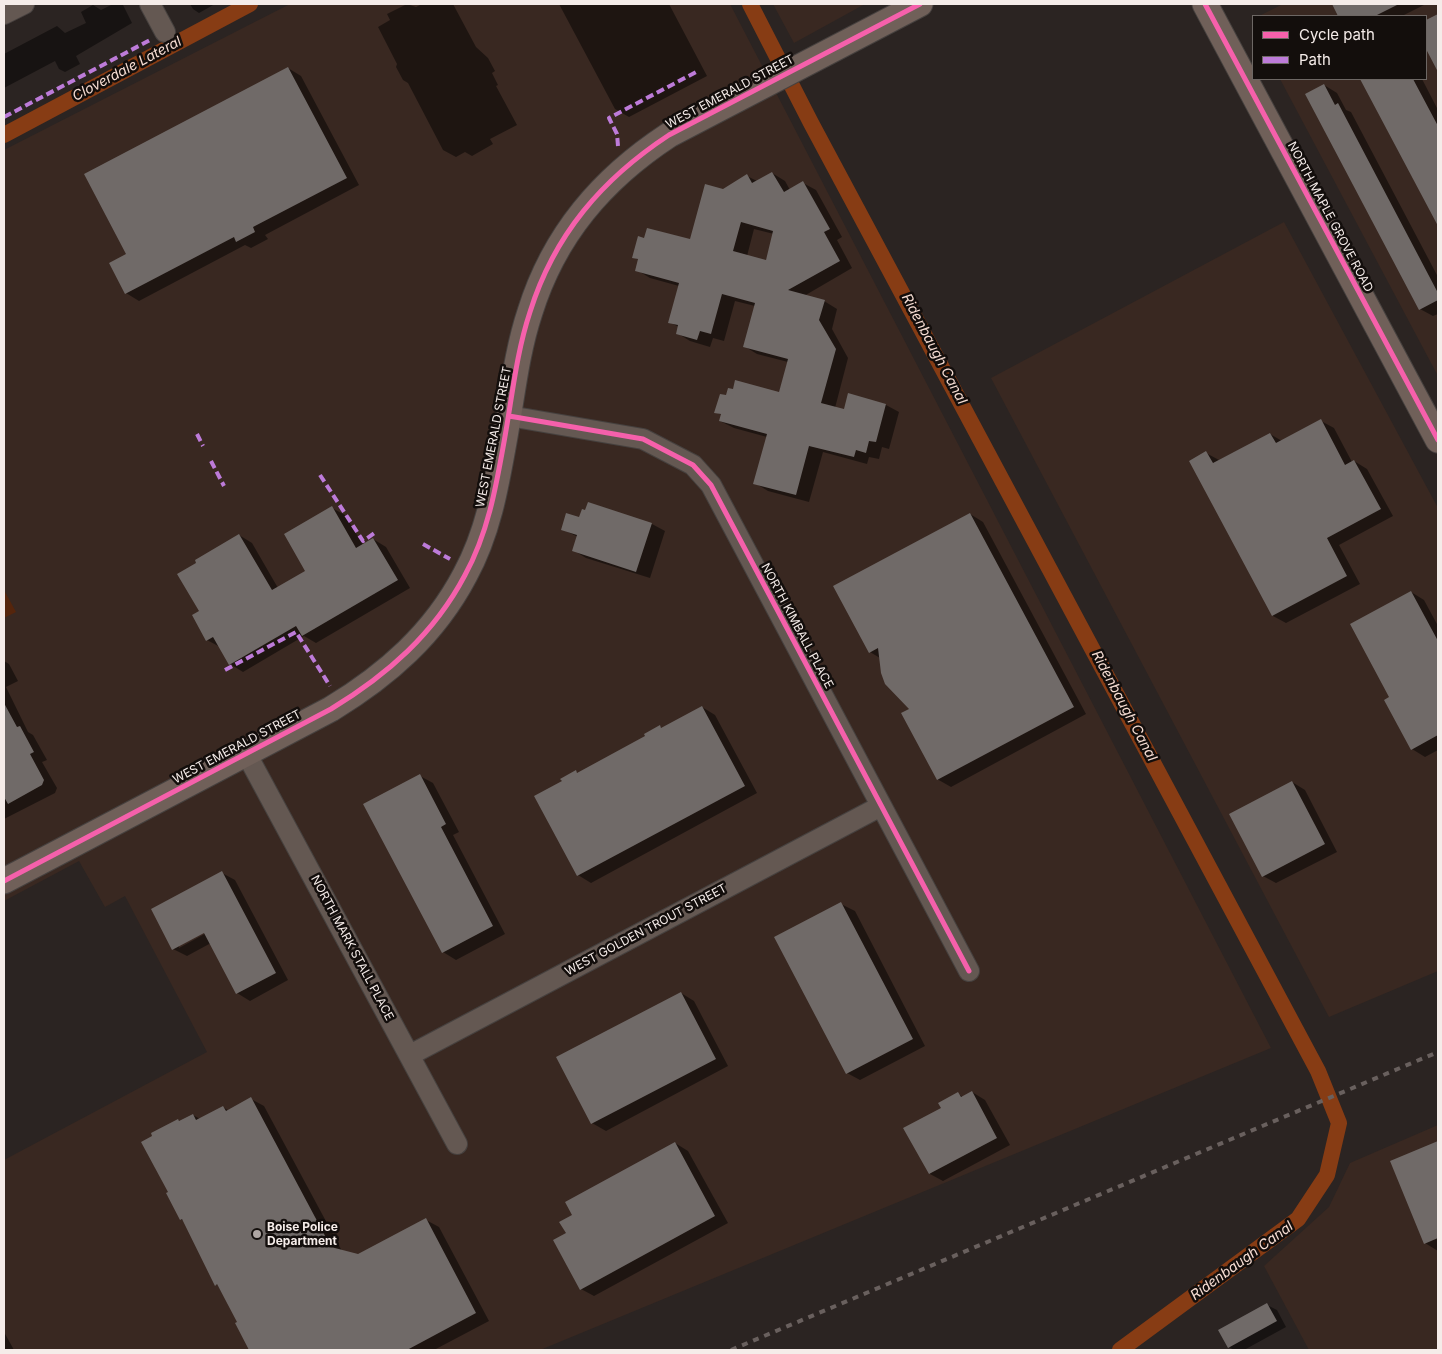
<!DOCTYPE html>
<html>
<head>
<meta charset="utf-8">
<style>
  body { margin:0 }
  #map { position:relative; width:1442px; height:1354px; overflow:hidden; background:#2b2422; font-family:Inter,sans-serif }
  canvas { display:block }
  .frame { position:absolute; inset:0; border:5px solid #f5ece9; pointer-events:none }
  .legend { position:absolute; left:1252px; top:15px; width:175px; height:65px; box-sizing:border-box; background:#130e0c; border:1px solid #6d6764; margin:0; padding:6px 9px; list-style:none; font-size:15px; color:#f5ece9 }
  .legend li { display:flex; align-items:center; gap:10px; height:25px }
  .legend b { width:25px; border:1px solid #6d6764 }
</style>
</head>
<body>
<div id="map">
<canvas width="1442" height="1354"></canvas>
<div class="frame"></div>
<ul class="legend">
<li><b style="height:6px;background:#f560ab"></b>Cycle path</li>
<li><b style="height:6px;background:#bd7bd9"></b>Path</li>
</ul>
</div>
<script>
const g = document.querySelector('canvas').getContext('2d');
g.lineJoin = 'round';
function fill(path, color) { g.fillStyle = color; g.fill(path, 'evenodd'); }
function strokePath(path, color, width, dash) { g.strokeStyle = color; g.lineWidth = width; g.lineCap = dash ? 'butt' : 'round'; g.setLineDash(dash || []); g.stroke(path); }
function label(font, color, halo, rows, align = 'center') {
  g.font = font + ' Inter,sans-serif'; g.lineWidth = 5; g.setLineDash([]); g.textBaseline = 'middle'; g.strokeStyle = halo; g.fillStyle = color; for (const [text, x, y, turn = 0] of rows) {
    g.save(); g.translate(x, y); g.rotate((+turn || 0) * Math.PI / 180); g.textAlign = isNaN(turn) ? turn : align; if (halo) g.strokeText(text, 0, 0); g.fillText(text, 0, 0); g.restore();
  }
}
fill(new Path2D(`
  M 290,4 L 730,4 L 1271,1048 L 540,1350 L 4,1350 L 4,1160 L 207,1052 L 125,896 L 105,907 L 79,861 L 4,901 L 4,150 Z
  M 773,4 L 865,4 L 794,43 Z
  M 1283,4 L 1438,4 L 1438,376 L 1280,79 L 1426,79 L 1426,16 L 1259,16 Z
  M 1284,222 L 1438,508 L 1438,971 L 1329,1017 L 991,378 Z
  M 1438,1125 L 1438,1350 L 1309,1350 L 1264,1266 L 1329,1207 L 1350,1163 Z`), '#392821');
fill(new Path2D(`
  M 4,590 L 16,612 L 4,618 Z`), '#55250c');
fill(new Path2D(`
  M 113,4 L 123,5 L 132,23 L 76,56 L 80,64 L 65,72 L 59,69 L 55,61 L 4,88 L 4,54 L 57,26 L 65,33 L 86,23 L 81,12 L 93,5 L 101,10 Z
  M 190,4 L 215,4 L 199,13 L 193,9 Z
  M 407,4 L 416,7 L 422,4 L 453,4 L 476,47 L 488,58 L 495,71 L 492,73 L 498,85 L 496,86 L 517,125 L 490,139 L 493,144 L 472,156 L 465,152 L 456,157 L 443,150 L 408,83 L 403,80 L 396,67 L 397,64 L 378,27 L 390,20 L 387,14 Z
  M 559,4 L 669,4 L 707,76 L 629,117 L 615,109 Z
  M 1333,4 L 1426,4 L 1402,16 L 1340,16 Z
  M 1438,15 L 1438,70 L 1426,46 L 1426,22 Z
  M 288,68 L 301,76 L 359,185 L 265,235 L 268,239 L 251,248 L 245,245 L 139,301 L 126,293 L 127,255 Z
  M 1368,79 L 1422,79 L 1438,110 L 1438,223 L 1363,81 Z
  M 1324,85 L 1337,93 L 1346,110 L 1351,112 L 1438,277 L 1438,314 L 1433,316 L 1420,309 Z
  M 772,173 L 785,181 L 790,190 L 803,183 L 816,190 L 842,237 L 837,240 L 852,268 L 804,296 L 824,301 L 837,309 L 832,329 L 848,358 L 835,408 L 845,411 L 849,395 L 886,405 L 899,412 L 889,449 L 882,447 L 879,459 L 869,457 L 867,464 L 823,452 L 809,502 L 768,491 L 755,483 L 767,437 L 734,428 L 720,421 L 722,415 L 716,412 L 779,393 L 788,362 L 757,354 L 744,346 L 755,306 L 735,301 L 724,341 L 713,338 L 710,347 L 690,341 L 677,333 L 679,327 L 669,322 L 679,286 L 650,278 L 637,270 L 639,260 L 634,257 L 645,239 L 691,241 L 723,190 L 747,176 L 757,181 ZM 754,229 L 774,234 L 766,261 L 747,256 Z
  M 1321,421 L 1334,428 L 1352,462 L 1354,461 L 1367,469 L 1393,516 L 1339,545 L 1360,584 L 1286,623 L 1273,616 L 1190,461 L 1206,453 L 1219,460 L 1270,434 L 1282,441 Z
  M 589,503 L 652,524 L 665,531 L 650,578 L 586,558 L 573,550 L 578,537 L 562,529 L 580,518 L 586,511 Z
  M 332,508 L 345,515 L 363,545 L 373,539 L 386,547 L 410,588 L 316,643 L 304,636 L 243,672 L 230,664 L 220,647 L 207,640 L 201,612 L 239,535 L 252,543 L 278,588 L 307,571 Z
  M 970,514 L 983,522 L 1086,714 L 951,787 L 937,779 L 911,709 L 880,658 L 870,652 Z
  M 1411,592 L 1424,600 L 1438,626 L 1438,750 L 1425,757 L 1412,749 L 1391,698 Z
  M 4,661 L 9,664 L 18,681 L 6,687 L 28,732 L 33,735 L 47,760 L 42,762 L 57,788 L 55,793 L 4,819 Z
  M 702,707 L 715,715 L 757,793 L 591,883 L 578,875 L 563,782 L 576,772 L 579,774 L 647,737 L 660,727 L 663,729 Z
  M 420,776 L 433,783 L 459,832 L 453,835 L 505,934 L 456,960 L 443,952 Z
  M 1292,782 L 1305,790 L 1337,852 L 1276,883 L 1263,876 Z
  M 222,873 L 235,880 L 288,980 L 250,1001 L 237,993 L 211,943 L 187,956 L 173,949 ZM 209,929 L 210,931 L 179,948 L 179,945 Z
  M 841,904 L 855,911 L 925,1046 L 860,1080 L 847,1073 Z
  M 681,993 L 694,1001 L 728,1066 L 606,1131 L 592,1123 Z
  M 972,1092 L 985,1100 L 1010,1145 L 943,1181 L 930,1174 L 942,1108 L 958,1094 L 963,1097 Z
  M 251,1099 L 264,1106 L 342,1251 L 358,1256 L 426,1220 L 439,1227 L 489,1321 L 434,1350 L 250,1349 L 239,1322 L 202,1258 L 185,1222 L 181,1219 L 170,1193 L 178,1120 L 181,1122 L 193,1115 L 200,1119 L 223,1107 L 229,1111 Z
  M 1438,1142 L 1438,1251 L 1425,1243 L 1391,1162 Z
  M 675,1143 L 688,1151 L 728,1223 L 594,1296 L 581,1289 L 568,1234 L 574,1215 Z
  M 1267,1305 L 1277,1310 L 1286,1327 L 1244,1350 L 1234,1350 L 1229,1347 Z
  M 4,1332 L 14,1350 L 4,1350 Z`), '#0007');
strokePath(new Path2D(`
  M 750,4 L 811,123 L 1318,1071 L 1339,1123 L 1327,1175 L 1298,1219 L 1120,1350
  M 4,135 L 250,4`), '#873c14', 16);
fill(new Path2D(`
  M 1332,4 L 1399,4 L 1375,16 L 1338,16 Z
  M 1438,14 L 1438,72 L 1426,49 L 1426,20 Z
  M 288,67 L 347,178 L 253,227 L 255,232 L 236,242 L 234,237 L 125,294 L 109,263 L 126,254 L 84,174 Z
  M 1360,79 L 1413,79 L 1438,126 L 1438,226 Z
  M 1324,84 L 1335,105 L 1338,103 L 1438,293 L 1438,300 L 1419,310 L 1305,94 Z
  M 772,172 L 784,192 L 803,181 L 830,229 L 824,232 L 840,261 L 788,290 L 825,300 L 819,320 L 836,349 L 821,403 L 844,409 L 848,393 L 886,404 L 876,442 L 869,441 L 866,453 L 856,450 L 854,457 L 809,446 L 796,495 L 753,484 L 767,434 L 719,421 L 721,414 L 714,413 L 720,394 L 726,395 L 728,388 L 733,389 L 735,380 L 779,392 L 788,359 L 743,347 L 755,303 L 722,294 L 711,334 L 700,331 L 697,340 L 676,334 L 678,325 L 668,323 L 679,283 L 635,271 L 638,259 L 632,258 L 638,236 L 644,238 L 647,228 L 690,239 L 705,184 L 723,189 L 747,174 L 752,183 ZM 741,222 L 773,231 L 766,260 L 733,251 Z
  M 1321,419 L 1345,465 L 1354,460 L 1381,509 L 1327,538 L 1347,576 L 1272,616 L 1189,461 L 1206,451 L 1213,463 L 1270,433 L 1276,443 Z
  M 588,502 L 652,523 L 636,572 L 572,551 L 577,535 L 561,530 L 566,513 L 579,517 L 582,509 L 585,510 Z
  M 332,506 L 356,548 L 373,538 L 398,580 L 302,636 L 296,626 L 229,665 L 213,637 L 206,641 L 192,615 L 199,611 L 177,574 L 196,563 L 195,560 L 239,534 L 272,590 L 305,571 L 284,534 Z
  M 970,513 L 1074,707 L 937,780 L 901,713 L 909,709 L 885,684 L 881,673 L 878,648 L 869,653 L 833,586 Z
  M 1411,591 L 1438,641 L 1438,735 L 1411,750 L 1384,700 L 1389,697 L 1350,624 Z
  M 4,703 L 17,727 L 20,726 L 34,752 L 30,754 L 44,780 L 42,785 L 8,804 L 4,797 Z
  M 702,706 L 745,786 L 577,876 L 534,796 L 562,781 L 560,779 L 576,770 L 577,773 L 645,736 L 644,734 L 660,725 L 661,728 Z
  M 420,774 L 446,824 L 441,827 L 493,926 L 442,953 L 363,804 Z
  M 1292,781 L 1325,844 L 1262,877 L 1229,814 Z
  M 222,871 L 276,973 L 236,994 L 204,933 L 172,950 L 151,909 Z
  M 841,902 L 913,1039 L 846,1074 L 774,937 Z
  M 681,992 L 716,1059 L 591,1124 L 556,1057 Z
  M 972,1091 L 997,1138 L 929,1174 L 903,1128 L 941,1108 L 938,1103 L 958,1092 L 961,1097 Z
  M 251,1097 L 331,1247 L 358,1254 L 426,1218 L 476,1313 L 407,1350 L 249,1350 L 235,1323 L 237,1322 L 217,1284 L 215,1286 L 182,1219 L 180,1220 L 166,1193 L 168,1192 L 141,1142 L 152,1136 L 151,1133 L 178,1119 L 179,1121 L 193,1114 L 196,1120 L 223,1106 L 226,1111 Z
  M 1438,1141 L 1438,1238 L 1424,1244 L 1390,1161 Z
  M 675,1142 L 715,1216 L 580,1290 L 553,1240 L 566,1233 L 559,1222 L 572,1215 L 565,1202 Z
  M 1267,1303 L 1277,1321 L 1228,1348 L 1218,1330 Z`), '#706a68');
const minor = new Path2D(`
  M 150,4 L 165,32
  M 4,14 L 24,4
  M 509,416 L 643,439 L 693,465 L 711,485 L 969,971
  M 246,753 L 457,1144
  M 410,1055 L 881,806`);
const major = new Path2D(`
  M 1205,4 L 1438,440
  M 4,881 L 331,709 C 387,675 434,634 465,575 C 488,533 496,487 504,442 C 512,399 516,354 530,312 C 554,235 602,179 669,135 L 920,4`);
strokePath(minor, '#46413f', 22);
strokePath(major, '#46413f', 27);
strokePath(minor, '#645852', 20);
strokePath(major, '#706059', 25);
strokePath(new Path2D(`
  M 731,1350 L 1438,1052`), '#69605e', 4, [6, 6]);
strokePath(new Path2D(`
  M 4,117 L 152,39
  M 618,146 L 617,134 L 609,118 L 698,71
  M 197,434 L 203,446
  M 211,461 L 224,486
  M 320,475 L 363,541 L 376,532
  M 423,544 L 450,559
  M 225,670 L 296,632 L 330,686`), '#bd7bd9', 4, [8, 4]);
strokePath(new Path2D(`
  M 1205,4 L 1438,440
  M 509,416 L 643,439 L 693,465 L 711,485 L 969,971
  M 4,881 L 331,709 C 387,675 434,634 465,575 C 488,533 496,487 504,442 C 512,399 516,354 530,312 C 554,235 602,179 669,135 L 920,4`), '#f560ab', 5);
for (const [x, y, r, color] of [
  [257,1234,5,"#aea6a3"]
]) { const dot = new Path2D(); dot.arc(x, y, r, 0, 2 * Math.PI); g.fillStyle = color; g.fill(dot); strokePath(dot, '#130e0c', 2); }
label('12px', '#f5ece9', '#130e0c', [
  ["WEST EMERALD STREET",730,92,-28],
  ["NORTH MAPLE GROVE ROAD",1330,217,62],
  ["WEST EMERALD STREET",494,437,-79],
  ["NORTH KIMBALL PLACE",797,626,62],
  ["WEST EMERALD STREET",237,747,-28],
  ["WEST GOLDEN TROUT STREET",646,930,-28],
  ["NORTH MARK STALL PLACE",352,948,62]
]);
label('bold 12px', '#f5ece9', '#130e0c', [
  ["Boise Police",267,1227],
  ["Department",267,1241]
], 'left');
label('italic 14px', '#f6ddd3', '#130e0c', [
  ["Cloverdale Lateral",127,69,-28],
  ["Ridenbaugh Canal",934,349,62],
  ["Ridenbaugh Canal",1124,706,62],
  ["Ridenbaugh Canal",1242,1261,-36]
]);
</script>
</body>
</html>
